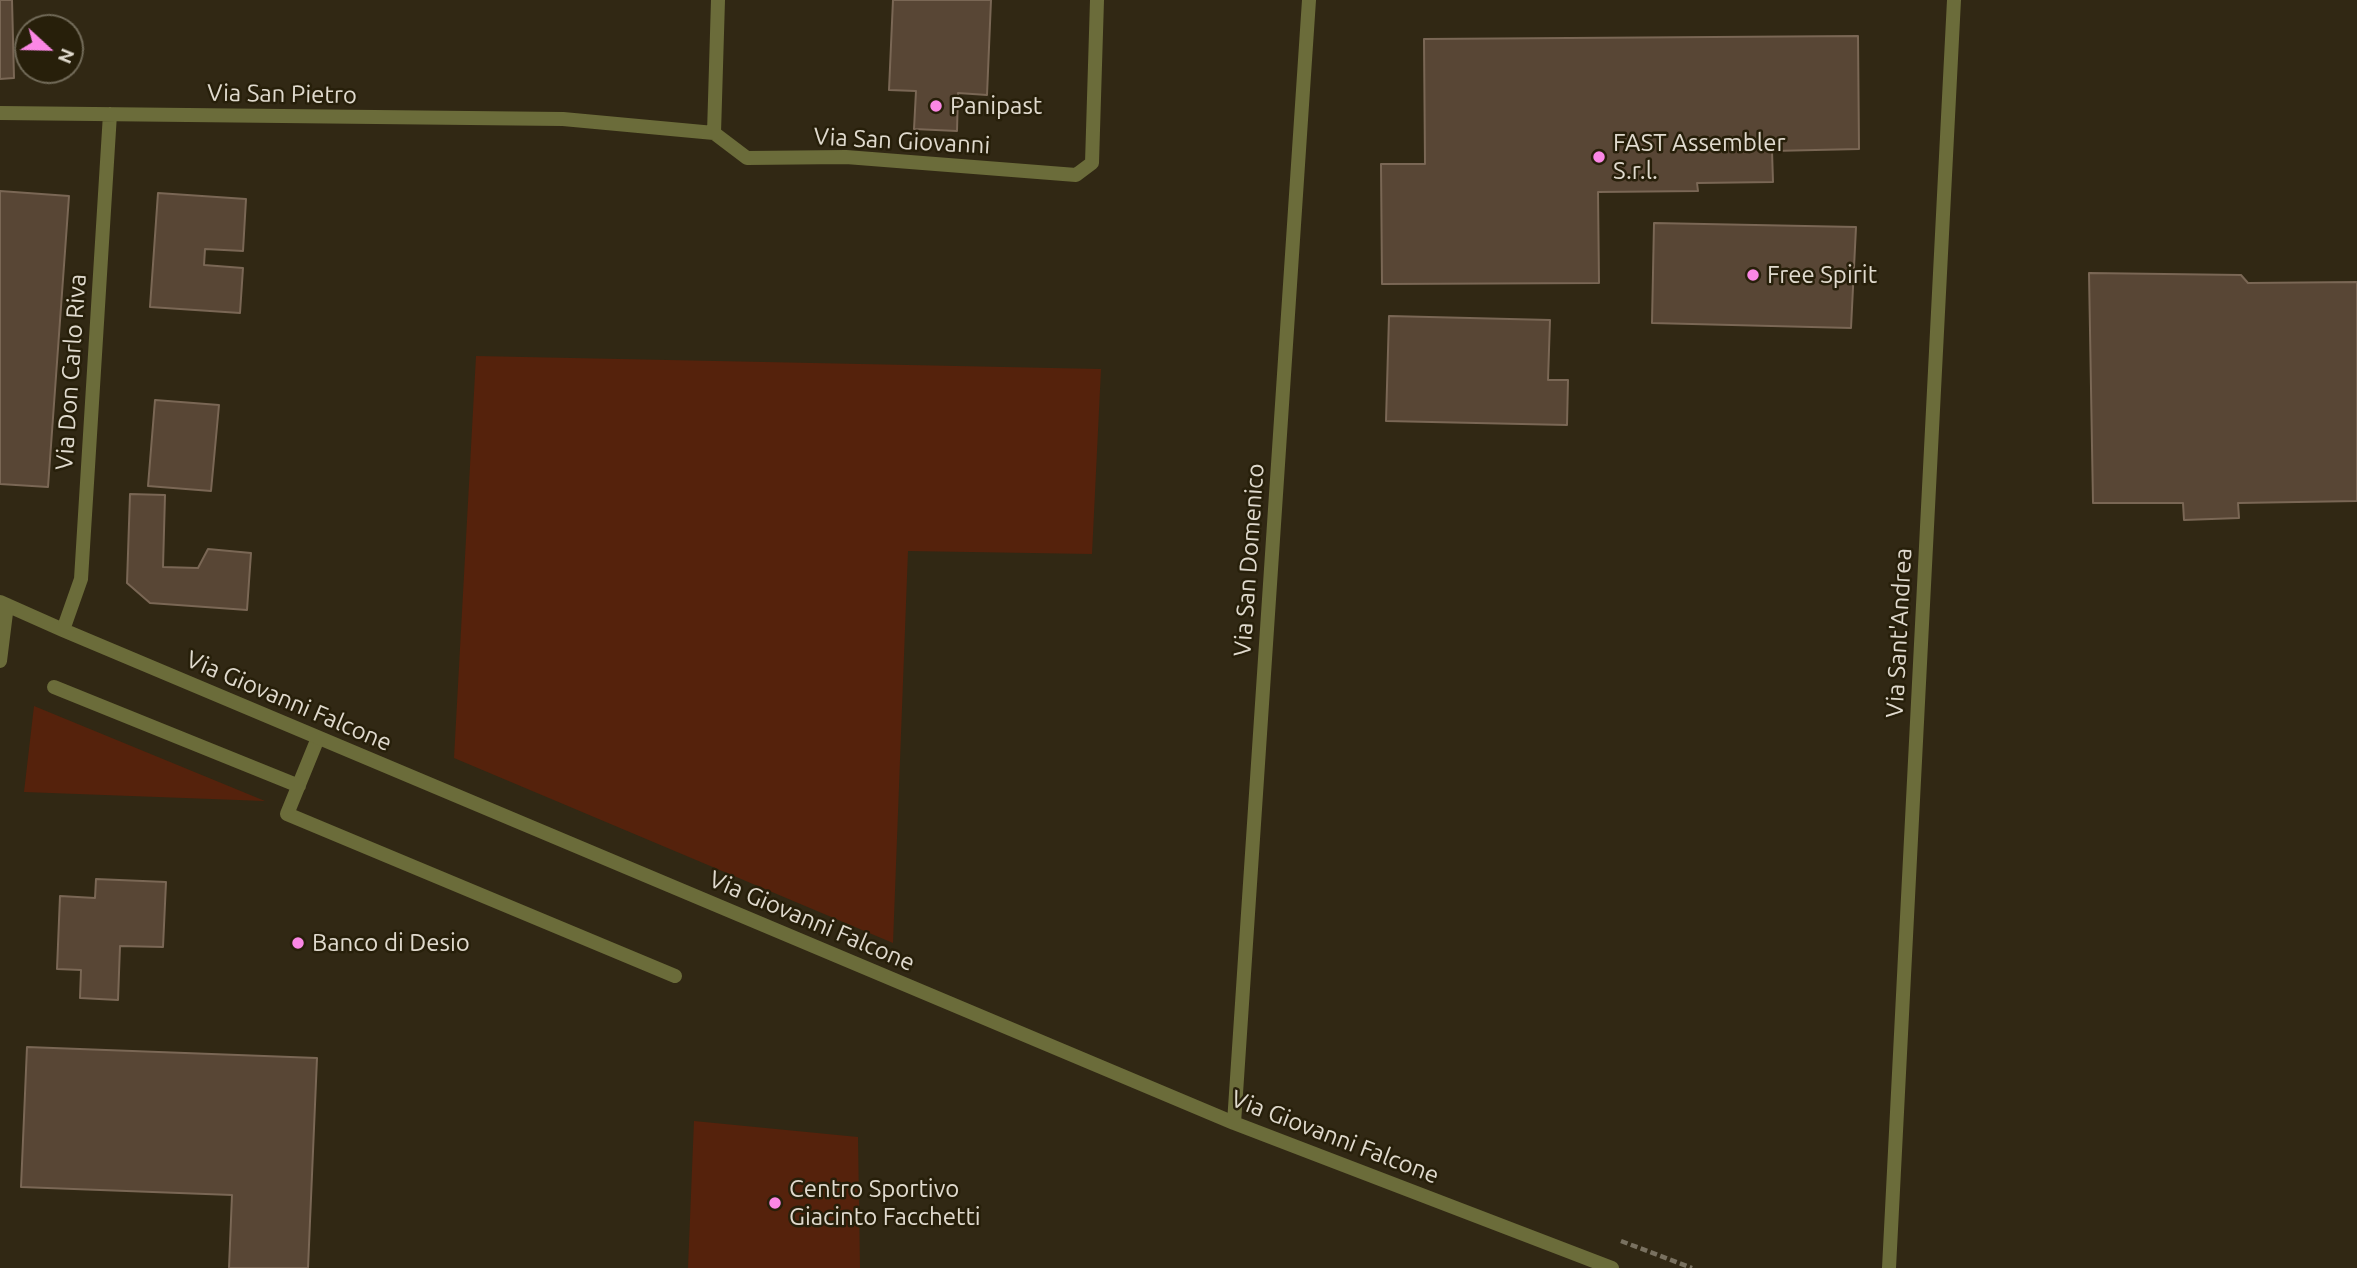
<!DOCTYPE html>
<html>
<head>
<meta charset="utf-8">
<style>
  body { margin:0 }
  #map { position:relative; width:2357px; height:1268px; overflow:hidden; background:#312814; font-family:Ubuntu,sans-serif }
  canvas { display:block }
  .north { position:absolute; left:14px; top:14px; width:70px; height:70px; box-sizing:border-box; background:#271f0a; border:2px solid #716a58; border-radius:50%; rotate:112deg; font-size:19px; font-weight:700; line-height:28px; text-align:center; color:#e0dace }
  .north::after { content:''; display:block; margin:auto; width:24px; height:32px; background:#fb87e5; clip-path:polygon(50% 0,100% 100%,50% 72%,0 100%) }
</style>
</head>
<body>
<div id="map">
<canvas width="2357" height="1268"></canvas>
<div class="north">N</div>
</div>
<script>
const g = document.querySelector('canvas').getContext('2d');
g.lineJoin = 'round';
function fill(path, color) { g.fillStyle = color; g.fill(path, 'evenodd'); }
function strokePath(path, color, width, dash) { g.strokeStyle = color; g.lineWidth = width; g.lineCap = dash ? 'butt' : 'round'; g.setLineDash(dash || []); g.stroke(path); }
function label(font, color, halo, rows, align = 'center') {
  g.font = font + ' Ubuntu,sans-serif'; g.lineWidth = 5; g.setLineDash([]); g.textBaseline = 'middle'; g.strokeStyle = halo; g.fillStyle = color; for (const [text, x, y, turn = 0] of rows) {
    g.save(); g.translate(x, y); g.rotate((+turn || 0) * Math.PI / 180); g.textAlign = isNaN(turn) ? turn : align; if (halo) g.strokeText(text, 0, 0); g.fillText(text, 0, 0); g.restore();
  }
}
fill(new Path2D(`
  M 476,356 L 1101,369 L 1092,554 L 908,551 L 893,943 L 454,758 Z
  M 34,706 L 265,801 L 24,792 Z
  M 694,1121 L 858,1137 L 860,1268 L 688,1268 Z`), '#55220c');
const building = new Path2D(`
  M 0,0 L 12,0 L 14,78 L 0,79 Z
  M 893,0 L 991,0 L 987,95 L 958,93 L 957,131 L 914,129 L 916,91 L 889,90 Z
  M 1858,36 L 1859,149 L 1772,151 L 1773,182 L 1697,183 L 1698,191 L 1598,192 L 1599,283 L 1382,284 L 1381,164 L 1425,164 L 1424,39 Z
  M 0,191 L 69,196 L 48,487 L 0,484 Z
  M 158,193 L 246,199 L 243,251 L 205,249 L 204,265 L 243,268 L 240,313 L 150,307 Z
  M 1654,223 L 1856,227 L 1851,328 L 1652,323 Z
  M 2089,273 L 2241,275 L 2248,283 L 2357,282 L 2357,501 L 2238,503 L 2239,518 L 2184,520 L 2183,503 L 2093,503 Z
  M 1389,316 L 1550,320 L 1548,380 L 1568,380 L 1567,425 L 1386,421 Z
  M 155,400 L 219,405 L 211,491 L 148,486 Z
  M 130,494 L 165,495 L 163,567 L 198,568 L 208,549 L 251,553 L 247,610 L 150,603 L 127,583 Z
  M 96,879 L 166,882 L 163,947 L 120,946 L 118,1000 L 80,998 L 81,970 L 57,969 L 60,896 L 95,898 Z
  M 27,1047 L 317,1058 L 308,1268 L 229,1268 L 232,1195 L 21,1187 Z`);
fill(building, '#584635');
strokePath(building, '#7a6755', 2);
strokePath(new Path2D(`
  M 1621,1241 L 1692,1268`), '#797160', 4.5, [7, 3.5]);
strokePath(new Path2D(`
  M 54,687 L 299,786
  M 318,738 L 287,814 L 675,976`), '#6b6c3a', 14);
strokePath(new Path2D(`
  M 0,113 L 563,119 L 714,133 L 718,0
  M 714,133 L 747,158 L 846,157 L 1076,175 L 1092,163 L 1097,0
  M 0,602 L 63,630 L 1234,1123 L 1612,1268
  M 63,630 L 81,579 L 110,114
  M 0,661 L 7,605
  M 1234,1123 L 1309,0
  M 1889,1268 L 1954,0`), '#6b6c3a', 14);
for (const [x, y, r, color] of [
  [936,106,7,"#fb87e5"],
  [1599,157,7,"#fb87e5"],
  [1753,275,7,"#fb87e5"],
  [298,943,7,"#fb87e5"],
  [775,1203,7,"#fb87e5"]
]) { const dot = new Path2D(); dot.arc(x, y, r, 0, 2 * Math.PI); g.fillStyle = color; g.fill(dot); strokePath(dot, '#271f0a', 2.5); }
label('24px', '#e0dace', '#271f0a', [
  ["Via San Pietro",282,94,1],
  ["Via San Giovanni",902,141,3],
  ["Via Don Carlo Riva",71,372,-86],
  ["Via San Domenico",1249,560,-86],
  ["Via Sant'Andrea",1899,633,-87],
  ["Via Giovanni Falcone",289,701,23],
  ["Via Giovanni Falcone",812,921,23],
  ["Via Giovanni Falcone",1335,1137,21]
]);
label('24px', '#e0dace', '#271f0a', [
  ["Panipast",950,106],
  ["FAST Assembler",1613,143],
  ["S.r.l.",1613,171],
  ["Free Spirit",1767,275],
  ["Banco di Desio",312,943],
  ["Centro Sportivo",789,1189],
  ["Giacinto Facchetti",789,1217]
], 'left');
</script>
</body>
</html>
